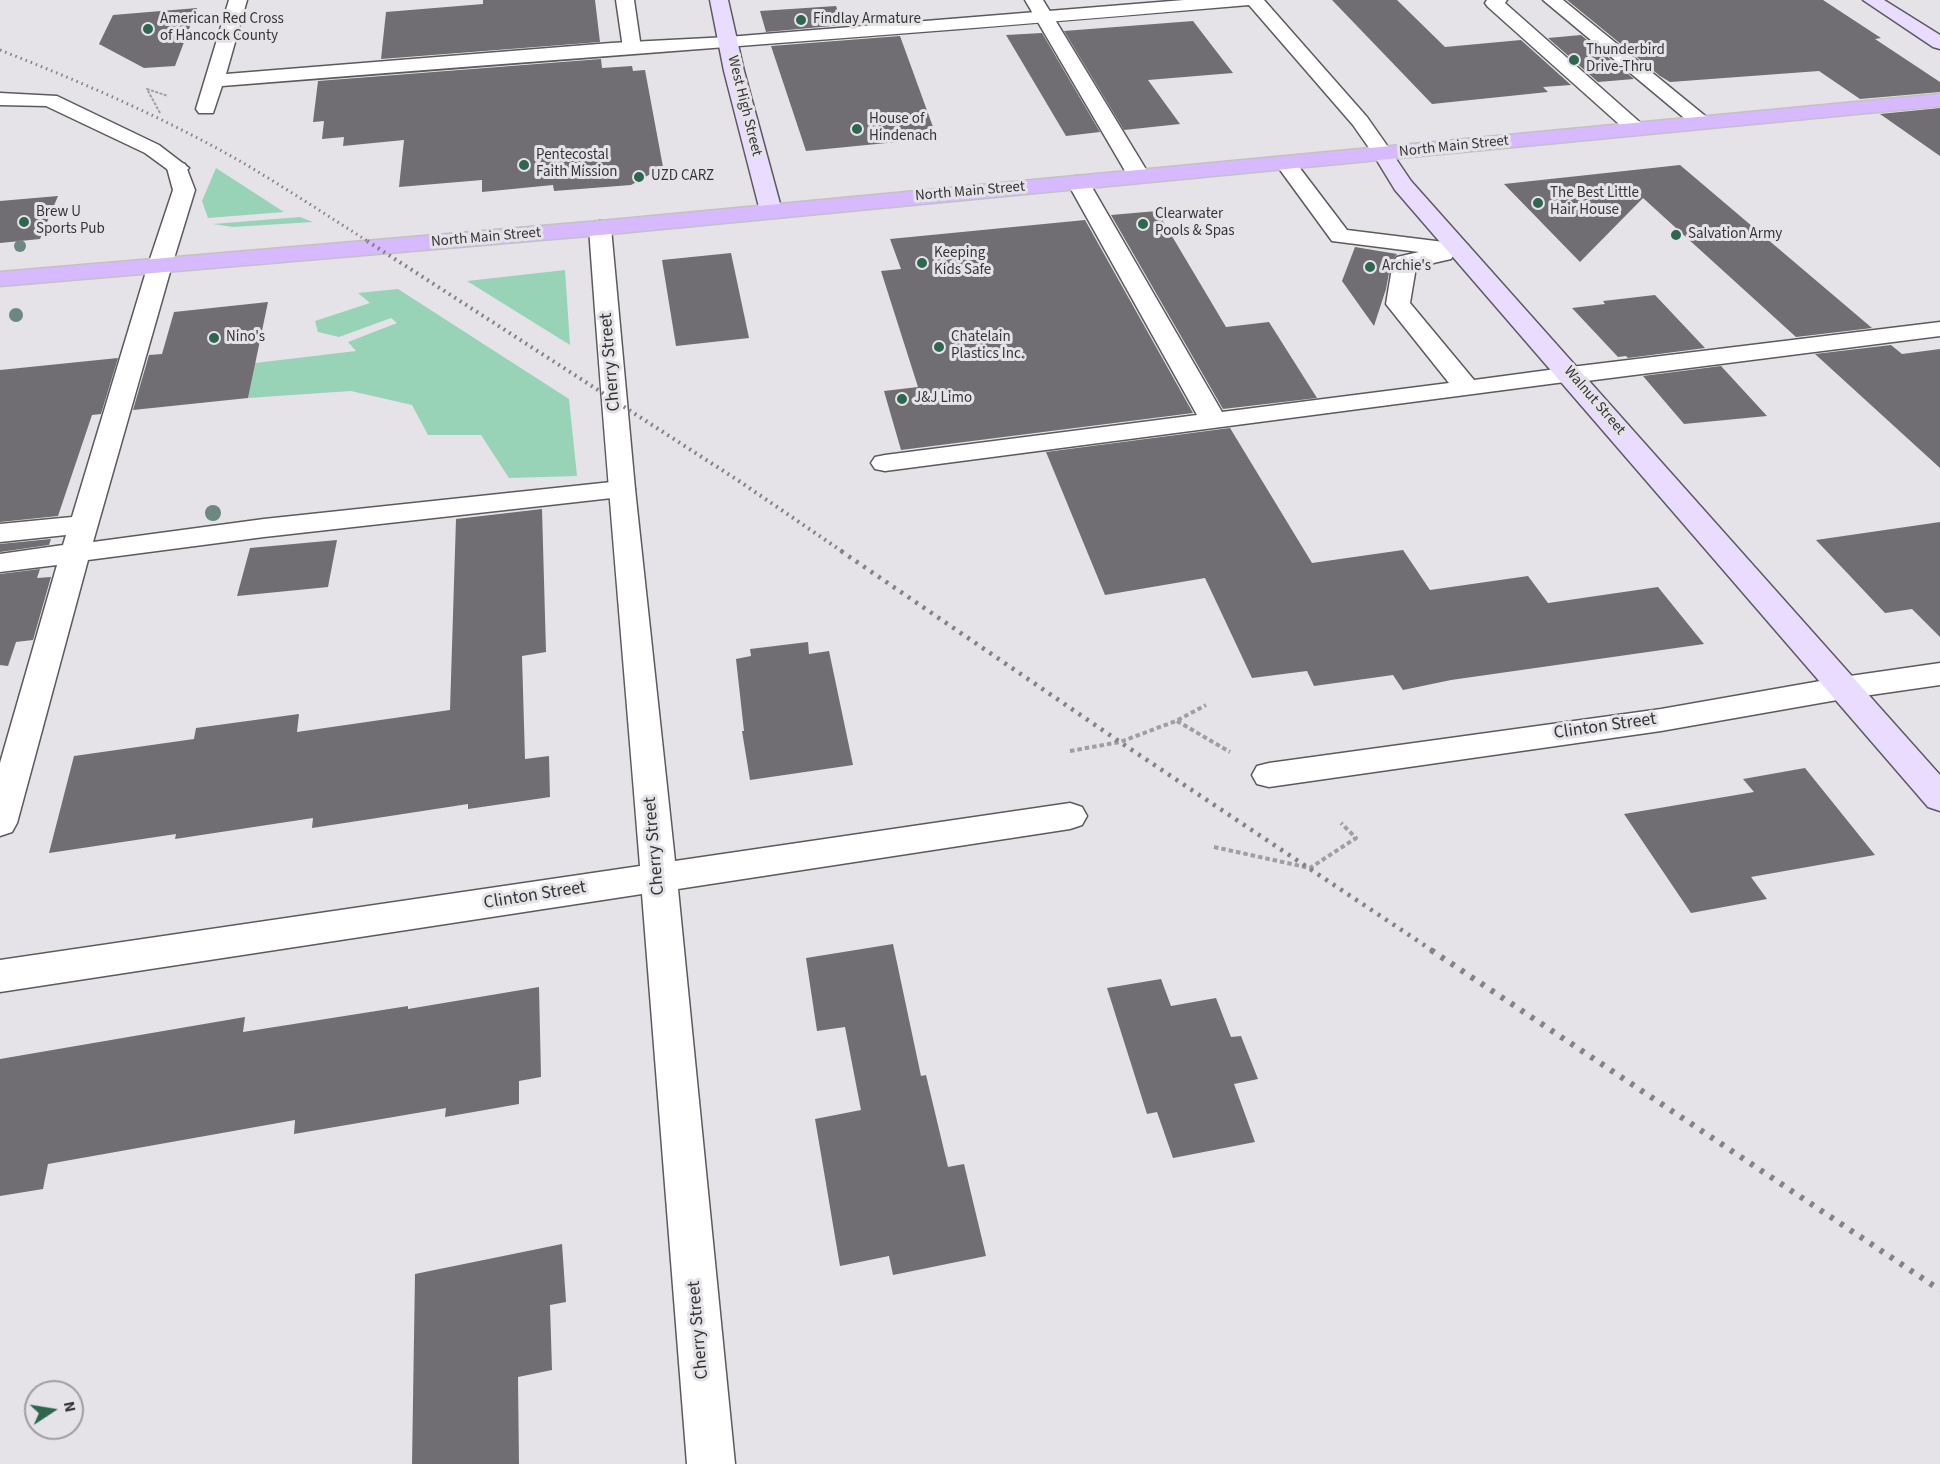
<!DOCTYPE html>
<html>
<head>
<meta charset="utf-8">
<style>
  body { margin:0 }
  #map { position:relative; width:1940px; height:1464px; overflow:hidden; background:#e5e3e8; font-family:"Source Sans 3",sans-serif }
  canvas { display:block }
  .north { position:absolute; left:24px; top:1380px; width:60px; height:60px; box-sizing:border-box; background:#e5e3e8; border:2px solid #9f9da1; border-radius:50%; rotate:78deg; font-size:16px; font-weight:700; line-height:24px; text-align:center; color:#353537 }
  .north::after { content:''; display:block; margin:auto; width:21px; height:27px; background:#2e664e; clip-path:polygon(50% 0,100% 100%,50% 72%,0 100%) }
</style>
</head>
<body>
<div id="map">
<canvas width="1940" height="1464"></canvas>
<div class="north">N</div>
</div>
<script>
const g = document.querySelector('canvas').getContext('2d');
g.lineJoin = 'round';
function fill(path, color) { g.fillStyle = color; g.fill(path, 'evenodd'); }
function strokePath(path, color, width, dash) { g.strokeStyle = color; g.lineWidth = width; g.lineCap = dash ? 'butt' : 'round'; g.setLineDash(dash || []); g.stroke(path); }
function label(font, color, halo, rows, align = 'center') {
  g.font = font + ' "Source Sans 3",sans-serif'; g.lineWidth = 6; g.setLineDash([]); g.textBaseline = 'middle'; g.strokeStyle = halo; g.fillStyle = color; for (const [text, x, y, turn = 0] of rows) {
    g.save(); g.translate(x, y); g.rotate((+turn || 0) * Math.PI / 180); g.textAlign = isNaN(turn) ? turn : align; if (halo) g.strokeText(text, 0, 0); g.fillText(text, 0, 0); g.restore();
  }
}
fill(new Path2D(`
  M 216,168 L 284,212 L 208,218 L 202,201 Z
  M 300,217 L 313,222 L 233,227 L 213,224 Z
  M 565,270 L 570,345 L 467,281 Z
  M 398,289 L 569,399 L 577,476 L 509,478 L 481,435 L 428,435 L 412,405 L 351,391 L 248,398 L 255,363 L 356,351 L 348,342 L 397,323 L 391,318 L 339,337 L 318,332 L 315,321 L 370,303 L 358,293 Z`), '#98d3b7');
fill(new Path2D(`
  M 483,0 L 595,0 L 600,42 L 381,59 L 386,12 L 483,4 Z
  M 1332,0 L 1397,0 L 1445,47 L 1521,40 L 1571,85 L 1543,87 L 1548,92 L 1432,104 Z
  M 1567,0 L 1823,0 L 1881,38 L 1875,39 L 1940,82 L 1940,92 L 1860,99 L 1819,71 L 1670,82 L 1660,76 Z
  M 836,6 L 843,25 L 766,32 L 760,11 Z
  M 197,8 L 175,66 L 144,68 L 99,44 L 113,15 Z
  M 1193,21 L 1233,73 L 1148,80 L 1180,124 L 1124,130 L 1064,31 Z
  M 1042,33 L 1100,132 L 1066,136 L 1006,35 Z
  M 1581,35 L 1634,79 L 1598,82 L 1548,38 Z
  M 900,36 L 937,138 L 806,151 L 771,46 Z
  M 601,59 L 602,68 L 632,66 L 633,71 L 645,70 L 663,167 L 631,185 L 554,191 L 553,185 L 482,192 L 482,180 L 399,187 L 404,140 L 343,146 L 344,137 L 322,139 L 324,121 L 313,122 L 318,81 Z
  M 1940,108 L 1940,156 L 1880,114 Z
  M 1680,165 L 1872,328 L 1796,337 L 1643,198 L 1580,262 L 1504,184 Z
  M 58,196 L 40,239 L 0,243 L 0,201 Z
  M 1157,211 L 1226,327 L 1269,322 L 1317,398 L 1223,409 L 1111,215 Z
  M 1085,220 L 1193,413 L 901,450 L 884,391 L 918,387 L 881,271 L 901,269 L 890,239 Z
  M 1355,247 L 1397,254 L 1391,262 L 1386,289 L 1374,326 L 1342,281 Z
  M 731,253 L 749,338 L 676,346 L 662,260 Z
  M 1655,295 L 1705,348 L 1628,358 L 1626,356 L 1618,357 L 1572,308 L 1605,304 L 1603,301 Z
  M 268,302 L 248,398 L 133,410 L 149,355 L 162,354 L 174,312 Z
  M 1891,345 L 1902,354 L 1940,349 L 1940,468 L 1815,354 Z
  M 118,358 L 101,414 L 92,415 L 58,516 L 0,522 L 0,370 Z
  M 1721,366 L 1767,416 L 1684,424 L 1643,376 Z
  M 1230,428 L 1312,563 L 1403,550 L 1430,590 L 1528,576 L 1548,603 L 1658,587 L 1704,644 L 1451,680 L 1403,690 L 1393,675 L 1314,686 L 1307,671 L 1252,678 L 1205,578 L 1105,595 L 1046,452 Z
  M 542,509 L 546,652 L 522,656 L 525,759 L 549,756 L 550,797 L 468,809 L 468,804 L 312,828 L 313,818 L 175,839 L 176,834 L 49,853 L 74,756 L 194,739 L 196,728 L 299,714 L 297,732 L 450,710 L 456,519 Z
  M 1940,522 L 1940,637 L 1912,609 L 1885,613 L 1816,540 Z
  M 51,539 L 49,545 L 0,552 L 0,544 Z
  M 337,540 L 328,587 L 237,596 L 250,548 Z
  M 40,569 L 37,578 L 51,577 L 33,640 L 16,642 L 8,666 L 0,665 L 0,574 Z
  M 808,642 L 809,654 L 829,651 L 853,765 L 750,780 L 742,731 L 744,731 L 736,659 L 751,656 L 750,649 Z
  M 1805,768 L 1875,855 L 1751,877 L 1767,899 L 1691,913 L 1624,814 L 1754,792 L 1743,779 Z
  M 893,944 L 921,1076 L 926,1075 L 948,1167 L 964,1164 L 986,1256 L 893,1275 L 889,1256 L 840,1266 L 815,1119 L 861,1110 L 845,1027 L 817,1031 L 806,958 Z
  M 1161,979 L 1171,1006 L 1216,998 L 1231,1037 L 1241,1036 L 1258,1079 L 1234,1084 L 1255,1142 L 1173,1158 L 1157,1112 L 1147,1114 L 1107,988 Z
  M 539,987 L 541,1077 L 519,1081 L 519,1104 L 445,1117 L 446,1108 L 294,1134 L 295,1120 L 48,1164 L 43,1189 L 0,1196 L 0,1059 L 245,1017 L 243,1032 L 408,1006 L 408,1009 Z
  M 562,1244 L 566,1302 L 550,1305 L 552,1370 L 518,1377 L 519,1464 L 412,1464 L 415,1274 Z`), '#706e72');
const lane = new Path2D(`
  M 616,0 L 634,0 L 641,48 L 639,52 L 625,52 L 623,48 Z
  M 1025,0 L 1043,0 L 1150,176 L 1147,181 L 1139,182 L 1131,181 L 1128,176 Z
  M 1487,0 L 1507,0 L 1505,3 L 1643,125 L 1646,129 L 1643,133 L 1629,133 L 1488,7 L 1485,3 Z
  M 0,93 L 57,96 L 159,145 L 189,168 L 185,172 L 178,174 L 171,172 L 145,153 L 46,106 L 0,105 Z
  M 1286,157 L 1293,159 L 1347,230 L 1468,245 L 1471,250 L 1468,255 L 1453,256 L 1451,259 L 1416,267 L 1410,303 L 1474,380 L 1571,367 L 1580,370 L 1584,375 L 1580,380 L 885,471 L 875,469 L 871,463 L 875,457 L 885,455 L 1197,415 L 1067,182 L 1070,177 L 1078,176 L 1086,177 L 1089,182 L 1222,412 L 1449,383 L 1386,304 L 1393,262 L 1397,257 L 1419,252 L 1332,241 L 1275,163 L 1279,159 Z
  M 160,258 L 168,260 L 172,265 L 93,542 L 264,519 L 621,481 L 631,483 L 635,489 L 631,495 L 621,497 L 264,537 L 88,560 L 17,823 L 12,832 L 0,836 L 0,763 L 57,565 L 0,572 L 0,554 L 63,545 L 66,535 L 0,542 L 0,524 L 72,517 L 148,265 L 152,260 Z`);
const street = new Path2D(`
  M 229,0 L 247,0 L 226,74 L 611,43 L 728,37 L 1184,0 L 1264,0 L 1367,117 L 1393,154 L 1390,158 L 1383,160 L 1376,158 L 1353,125 L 1249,5 C 907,35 565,58 222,86 L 213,113 L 199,113 L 196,109 Z
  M 1543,0 L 1563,0 L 1709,119 L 1712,123 L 1709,127 L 1695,127 Z
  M 178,162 L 185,164 L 195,190 L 172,265 L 168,270 L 160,272 L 152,270 L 148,265 L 173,190 L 167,168 L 171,164 Z
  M 600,221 L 608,223 L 611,228 L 635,489 L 675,861 L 1070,803 L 1082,807 L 1087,816 L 1082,825 L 1070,829 L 678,889 L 735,1464 L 687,1464 L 642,894 L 0,992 L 0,960 L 640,866 C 623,653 604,441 589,228 L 592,223 Z
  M 1940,322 L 1940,336 L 1571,383 L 1562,380 L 1558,375 L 1562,370 L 1571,367 Z
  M 1940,663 L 1940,685 L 1843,699 L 1661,731 L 1269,787 L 1257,784 L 1252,775 L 1257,766 L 1269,763 L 1661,709 L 1843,677 Z`);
const secondary = new Path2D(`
  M 710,0 L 728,0 L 744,71 L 782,211 L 779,216 L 771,218 L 763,216 L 760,211 L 724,71 Z
  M 1863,0 L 1884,0 L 1940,35 L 1940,49 L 1933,47 Z
  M 1383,148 L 1390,150 L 1411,181 L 1940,775 L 1940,811 L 1928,807 L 1395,190 L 1373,154 L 1376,150 Z`);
const primary = new Path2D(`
  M 1940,94 L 1940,106 L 600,235 L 0,286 L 0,272 L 600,221 Z`);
strokePath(lane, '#5b5a5e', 3);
strokePath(street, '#5b5a5e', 3);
strokePath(secondary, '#5b5a5e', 3);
strokePath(primary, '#c2c2c3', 3);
strokePath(new Path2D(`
  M 160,113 L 147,89 L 168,96`), '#a09ea2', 2, [3, 1.5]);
strokePath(new Path2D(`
  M 1177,721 L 1230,752
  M 1070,751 L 1120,742 L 1176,721 L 1206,705
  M 1214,847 L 1310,868 L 1356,838 L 1341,823`), '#a09ea2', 4, [4.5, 3]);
fill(lane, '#fff');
fill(street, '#fff');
fill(secondary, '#eadcff');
fill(primary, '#d6b9fe');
strokePath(new Path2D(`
  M 0,50 C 84,83 167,119 245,164 C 287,189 328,216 369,242`), '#838285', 3, [1.5, 4]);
strokePath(new Path2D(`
  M 367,241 L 739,481 L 843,552`), '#838285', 4, [2, 4.5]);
strokePath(new Path2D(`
  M 841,551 L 1120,742 L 1433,951`), '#838285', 4.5, [3, 6]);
strokePath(new Path2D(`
  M 1431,950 L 1940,1290`), '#838285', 6, [4, 8]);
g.fillStyle = '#6c8880';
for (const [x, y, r] of [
  [20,246,6],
  [16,315,7],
  [213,513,8]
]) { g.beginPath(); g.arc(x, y, r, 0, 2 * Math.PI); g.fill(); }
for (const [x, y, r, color] of [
  [801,20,6,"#2e664e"],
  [148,29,6,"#2e664e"],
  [1574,60,6,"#2e664e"],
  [857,129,6,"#2e664e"],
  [524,165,6,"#2e664e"],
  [639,177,6,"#2e664e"],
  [1538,203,6,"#2e664e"],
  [24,222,6,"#2e664e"],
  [1143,224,6,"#2e664e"],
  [1676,235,6,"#2e664e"],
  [922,263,6,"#2e664e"],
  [1370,267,6,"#2e664e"],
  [214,338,6,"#2e664e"],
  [939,347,6,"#2e664e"],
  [902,399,6,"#2e664e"]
]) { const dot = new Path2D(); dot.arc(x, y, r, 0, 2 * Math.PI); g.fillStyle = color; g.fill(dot); strokePath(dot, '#e5e3e8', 2); }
label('15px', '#353537', '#e5e3e8', [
  ["American Red Cross",160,20],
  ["of Hancock County",160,37],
  ["Findlay Armature",813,20],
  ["Thunderbird",1586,51],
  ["Drive-Thru",1586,68],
  ["House of",869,120],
  ["Hindenach",869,137],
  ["Pentecostal",536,156],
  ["Faith Mission",536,173],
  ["UZD CARZ",651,177],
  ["The Best Little",1550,194],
  ["Hair House",1550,211],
  ["Brew U",36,213],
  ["Sports Pub",36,230],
  ["Clearwater",1155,215],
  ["Pools & Spas",1155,232],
  ["Salvation Army",1688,235],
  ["Keeping",934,254],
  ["Kids Safe",934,271],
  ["Archie's",1382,267],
  ["Nino's",226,338],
  ["Chatelain",951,338],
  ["Plastics Inc.",951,355],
  ["J&J Limo",914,399]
], 'left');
label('15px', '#353537', '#e5e3e8', [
  ["West High Street",744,106,76],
  ["North Main Street",1454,147,-6],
  ["North Main Street",970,192,-5],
  ["North Main Street",486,238,-5],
  ["Walnut Street",1594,401,49]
]);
label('18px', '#353537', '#e5e3e8', [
  ["Cherry Street",611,362,-95],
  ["Clinton Street",1605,727,-8],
  ["Cherry Street",655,846,-95],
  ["Clinton Street",535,896,-9],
  ["Cherry Street",699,1330,-95]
]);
</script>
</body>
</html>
